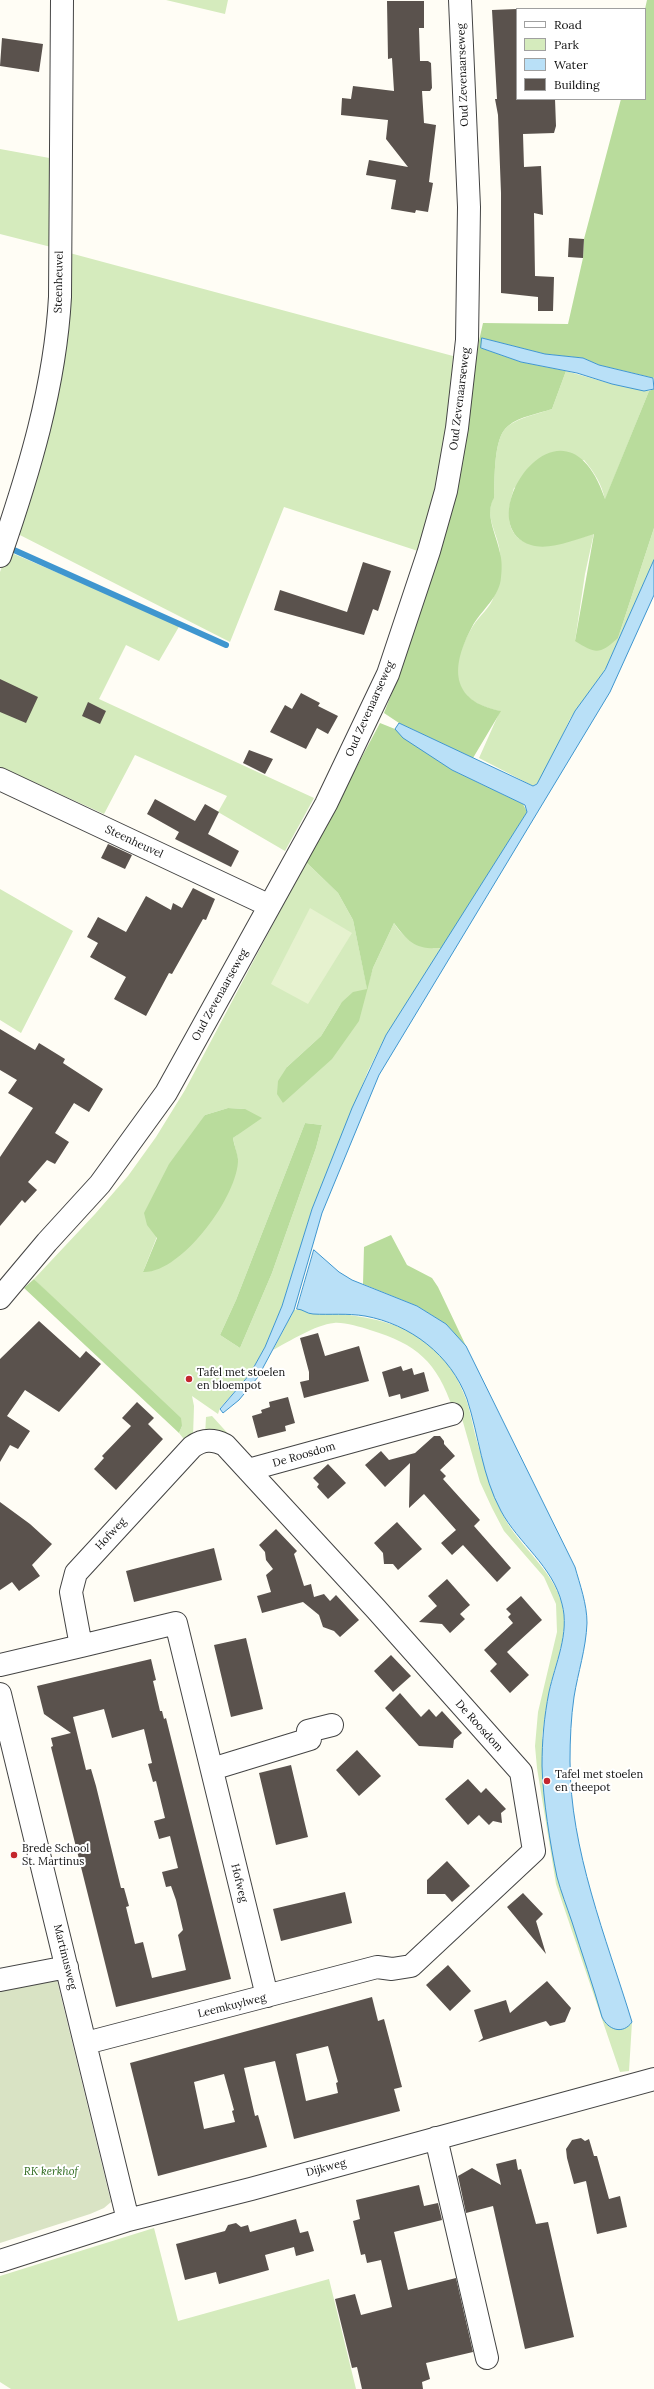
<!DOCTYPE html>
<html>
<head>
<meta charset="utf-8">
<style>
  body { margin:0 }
  #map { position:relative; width:654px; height:2389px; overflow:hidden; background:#fffdf5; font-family:Lora,serif }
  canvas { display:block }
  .legend { position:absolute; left:516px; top:8px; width:130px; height:92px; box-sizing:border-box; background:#fff; border:1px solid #a0a0a0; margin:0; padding:5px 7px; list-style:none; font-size:12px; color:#111 }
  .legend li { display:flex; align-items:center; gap:8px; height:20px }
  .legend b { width:20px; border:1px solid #a0a0a0 }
</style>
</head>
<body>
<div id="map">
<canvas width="654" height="2389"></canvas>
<ul class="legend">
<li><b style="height:5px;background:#fff"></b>Road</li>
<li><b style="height:11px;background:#d5ebbd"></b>Park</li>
<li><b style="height:11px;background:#b9e0f7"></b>Water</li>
<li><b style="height:11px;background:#5a524d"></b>Building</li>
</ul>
</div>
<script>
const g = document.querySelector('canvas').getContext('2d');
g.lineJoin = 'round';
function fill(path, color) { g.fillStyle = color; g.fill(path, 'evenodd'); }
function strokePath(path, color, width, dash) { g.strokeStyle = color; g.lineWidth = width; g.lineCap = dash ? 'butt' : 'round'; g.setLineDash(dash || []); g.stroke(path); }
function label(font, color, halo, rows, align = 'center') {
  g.font = font + ' Lora,serif'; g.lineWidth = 4; g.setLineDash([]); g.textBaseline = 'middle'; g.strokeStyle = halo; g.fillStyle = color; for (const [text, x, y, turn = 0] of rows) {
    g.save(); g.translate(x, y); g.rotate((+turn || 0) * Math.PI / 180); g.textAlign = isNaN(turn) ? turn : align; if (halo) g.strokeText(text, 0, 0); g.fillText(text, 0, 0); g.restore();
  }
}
fill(new Path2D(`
  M 166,0 L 228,0 L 225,14 Z
  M 0,149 L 55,159 L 55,248 L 0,234 Z
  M 66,252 L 453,356 L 448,429 L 421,552 L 284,507 L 230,642 L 14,532 Z
  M 566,371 L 612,384 L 649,391 L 605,500 C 602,484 594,472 584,460 L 514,488 C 492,557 548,551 594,533 L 585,574 L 575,641 L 618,638 L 654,528 L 654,560 L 605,670 L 570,719 L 541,781 L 533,786 L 479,758 L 500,711 C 449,701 449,665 473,626 C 479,616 491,607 494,596 C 497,587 497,577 498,569 C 499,564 501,558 500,553 C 499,536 483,515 494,497 C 495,479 493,437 508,426 C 520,417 538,414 552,409 Z
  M 7,551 L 180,625 L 159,661 L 126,645 L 99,699 L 314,798 L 285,851 L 218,812 L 227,796 L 135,755 L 104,814 L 0,767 L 0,572 Z
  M 306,862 L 338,893 L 353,920 L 367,988 L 373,968 L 394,923 C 404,940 422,950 442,948 L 386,1035 L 368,1071 L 312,1209 L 282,1306 L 265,1347 L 250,1374 L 220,1408 L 218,1414 L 192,1396 L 194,1406 L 193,1437 L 187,1443 L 179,1433 L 182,1426 L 34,1279 L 95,1214 L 128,1176 L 156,1137 L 185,1090 ZM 342,1002 L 283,1103 L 287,1067 L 321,1036 ZM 228,1108 L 245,1109 L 237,1135 L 233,1138 L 238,1160 L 143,1272 L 205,1115 ZM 305,1123 L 322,1125 L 316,1148 L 272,1273 L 240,1348 L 220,1335 L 236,1300 Z
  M 0,889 L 73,931 L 21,1033 L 0,1020 Z
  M 301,1309 C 372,1318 437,1318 466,1399 C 470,1410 472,1422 475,1434 C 482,1460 490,1486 501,1511 C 518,1549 559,1571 564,1615 C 566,1641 554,1667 549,1692 C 546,1707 544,1722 542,1737 L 602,2017 L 623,2029 L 632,2022 L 629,2071 L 620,2072 L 556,1884 L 537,1768 L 535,1746 L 538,1712 L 557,1632 L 556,1604 L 544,1577 L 504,1531 L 492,1508 L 480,1482 L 459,1408 L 453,1409 C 437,1362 417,1344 370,1330 C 360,1327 344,1322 334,1323 C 315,1325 290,1341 273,1350 L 294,1310 Z
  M 212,1416 L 251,1459 L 205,1436 L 206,1417 Z
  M 154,2228 L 178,2321 L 329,2279 L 356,2389 L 11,2389 L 0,2382 L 0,2276 Z`), '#d5ebbd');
fill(new Path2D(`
  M 647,0 L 654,0 L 654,378 L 599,365 L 583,358 L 545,354 L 482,338 L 481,348 L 521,362 L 566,371 L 552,409 C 538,414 520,416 508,426 C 493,437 495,479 494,498 C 484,514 497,536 500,553 C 502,560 502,570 501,577 C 500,597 481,610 472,627 C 451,666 449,701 501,711 L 473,758 L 399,723 L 384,713 C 409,652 428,589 445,525 C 451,503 459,480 463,457 C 471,413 472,367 483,323 L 568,324 L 583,258 L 584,239 L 621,99 L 645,99 L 645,9 Z
  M 654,389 L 654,528 L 618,638 C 599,655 596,654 575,641 L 594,534 C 577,539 549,551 531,545 C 465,524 564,376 605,499 L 649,391 Z
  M 380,723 L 395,729 L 452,770 L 523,804 L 527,812 L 442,948 C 416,950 409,943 394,923 L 373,968 L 359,1021 L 332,1059 L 283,1103 L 277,1094 L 278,1081 L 287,1067 L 321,1036 L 342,1002 L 353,992 L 367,989 L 353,920 L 338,893 L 306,862 Z
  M 228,1108 L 245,1109 L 262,1118 L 233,1138 C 234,1145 237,1152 238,1159 C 239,1195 181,1274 143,1272 L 157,1238 L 147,1225 L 144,1213 L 169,1164 L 205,1115 Z
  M 305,1123 L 322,1125 L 316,1148 L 272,1273 L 240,1348 L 220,1335 L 236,1300 Z
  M 391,1235 L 407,1265 L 432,1278 L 438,1287 L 466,1346 L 446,1324 L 417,1306 L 363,1284 L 364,1247 Z
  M 34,1279 L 181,1418 L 182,1426 L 179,1433 L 24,1288 Z`), '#b9dc9c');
fill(new Path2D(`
  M 56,1976 L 111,2202 L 104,2208 L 90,2214 L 0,2243 L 0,1988 Z`), '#d9e3c4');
fill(new Path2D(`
  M 310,908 L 352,933 L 308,1004 L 271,984 Z`), '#e6f2cf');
const water = new Path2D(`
  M 482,338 L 545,354 L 583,358 L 599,365 L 653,378 L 654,389 L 644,391 L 612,384 L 577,373 L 521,362 L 481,348 Z
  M 654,560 L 654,595 L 610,692 L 379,1075 L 322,1213 L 294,1310 L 258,1377 L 239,1400 L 223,1413 L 220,1409 L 250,1374 L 265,1347 L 282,1306 L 312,1209 L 352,1108 L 386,1035 L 527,812 L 525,805 L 452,770 L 403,738 L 395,729 L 399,723 L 533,786 L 537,784 L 575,711 L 605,670 Z
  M 314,1250 L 339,1272 L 352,1280 L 417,1306 L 446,1324 L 466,1346 L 575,1567 C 580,1585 587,1604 587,1623 C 586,1649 578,1672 574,1697 C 571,1717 570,1740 570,1761 C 570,1850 606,1937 632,2022 C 623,2035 608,2030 602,2017 C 593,1985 582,1954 572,1922 C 567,1907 561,1892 557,1877 C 550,1843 543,1800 542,1766 C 542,1741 544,1717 549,1692 C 555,1664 570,1633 562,1604 C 553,1566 518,1543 501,1511 C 482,1476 479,1436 467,1399 C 451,1355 410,1324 365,1316 C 347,1313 330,1315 313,1314 C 307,1314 303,1309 297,1309 Z`);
fill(water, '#b9e0f7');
strokePath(water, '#3f96cf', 1);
strokePath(new Path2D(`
  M 14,550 L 226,645`), '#3f96cf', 6);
fill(new Path2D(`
  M 387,1 L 424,1 L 424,28 L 419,28 L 420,61 L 428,61 L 431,63 L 432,88 L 430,91 L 422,91 L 424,123 L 436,125 L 429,182 L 433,183 L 428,212 L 416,210 L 415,213 L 391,209 L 396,180 L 366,175 L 369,160 L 408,167 L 386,139 L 388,120 L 341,115 L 342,98 L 351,99 L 353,86 L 394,91 L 392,58 L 388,59 Z
  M 517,9 L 517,99 L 555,99 L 556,126 L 554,133 L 523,134 L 524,167 L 541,166 L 543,215 L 534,213 L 535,276 L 554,277 L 553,311 L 538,311 L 538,297 L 501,293 L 501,193 L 498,115 L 495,99 L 497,99 L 492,10 Z
  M 2,38 L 43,44 L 39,72 L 0,66 Z
  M 569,238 L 584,239 L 583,258 L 568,257 Z
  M 363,562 L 391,571 L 378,611 L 373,609 L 364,635 L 274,610 L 280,590 L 347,612 Z
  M 0,679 L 38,697 L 26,723 L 0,712 Z
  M 301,693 L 320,703 L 318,706 L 338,716 L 328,734 L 317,728 L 306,749 L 270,732 L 285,705 L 292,709 Z
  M 88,702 L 106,711 L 100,724 L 82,716 Z
  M 249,750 L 273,759 L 265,774 L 243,763 Z
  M 155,799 L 195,821 L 205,804 L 219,812 L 208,834 L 239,851 L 231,867 L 175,839 L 179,832 L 147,814 Z
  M 108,844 L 132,855 L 125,869 L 101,858 Z
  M 193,888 L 215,899 L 206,920 L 203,919 L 172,974 L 169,973 L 146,1016 L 114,999 L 126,977 L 90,957 L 98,943 L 87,937 L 98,917 L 126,932 L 146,896 L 171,910 L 173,903 L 182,908 Z
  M 0,1029 L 35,1050 L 39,1043 L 65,1059 L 63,1063 L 103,1089 L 89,1112 L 74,1103 L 55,1133 L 69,1142 L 55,1164 L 47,1160 L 28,1182 L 37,1190 L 25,1203 L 22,1200 L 0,1226 L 0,1157 L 33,1108 L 8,1093 L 17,1080 L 0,1070 Z
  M 39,1321 L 80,1358 L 86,1351 L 101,1364 L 59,1412 L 25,1390 L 7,1416 L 30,1431 L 18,1449 L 10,1445 L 0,1462 L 0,1359 Z
  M 318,1333 L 325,1356 L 359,1346 L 369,1381 L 304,1398 L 300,1382 L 309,1380 L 309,1372 L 300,1338 Z
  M 401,1366 L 403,1371 L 412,1368 L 414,1375 L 424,1372 L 429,1391 L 401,1399 L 400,1394 L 389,1397 L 382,1372 Z
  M 288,1397 L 295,1423 L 285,1426 L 286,1431 L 258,1438 L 252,1416 L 262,1413 L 261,1410 L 270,1407 L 269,1402 Z
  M 137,1402 L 154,1418 L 148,1424 L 163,1439 L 116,1490 L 94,1469 L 104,1458 L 102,1456 L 131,1426 L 122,1418 Z
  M 434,1436 L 440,1436 L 444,1441 L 444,1444 L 455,1456 L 440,1470 L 446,1476 L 443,1479 L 480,1520 L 474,1526 L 511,1568 L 497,1582 L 463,1545 L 452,1555 L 441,1543 L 456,1530 L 424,1494 L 409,1508 L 410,1463 L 385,1487 L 365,1465 L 381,1451 L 389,1460 L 415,1453 Z
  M 328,1464 L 346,1483 L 328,1499 L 317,1487 L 319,1484 L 313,1478 Z
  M 0,1502 L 30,1524 L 52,1544 L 32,1565 L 40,1576 L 19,1591 L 12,1582 L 0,1590 Z
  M 397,1522 L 422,1549 L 398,1570 L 393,1564 L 384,1564 L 383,1553 L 374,1543 Z
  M 276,1529 L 297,1551 L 294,1554 L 304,1586 L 311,1584 L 314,1597 L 324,1594 L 330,1601 L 336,1595 L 359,1620 L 340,1637 L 334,1631 L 323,1627 L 319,1615 L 303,1602 L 262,1613 L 257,1596 L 271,1592 L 266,1575 L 273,1569 L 266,1560 L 265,1552 L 259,1545 Z
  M 214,1548 L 222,1580 L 134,1602 L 126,1571 Z
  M 447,1579 L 470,1605 L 460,1614 L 465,1619 L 450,1633 L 442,1624 L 419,1622 L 437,1606 L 428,1596 Z
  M 521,1596 L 542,1620 L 507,1652 L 529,1675 L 510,1693 L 490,1671 L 497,1664 L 484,1650 L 513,1623 L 508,1617 L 511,1614 L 506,1609 Z
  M 246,1638 L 263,1709 L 231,1717 L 214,1645 Z
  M 391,1655 L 411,1676 L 393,1692 L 374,1671 Z
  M 151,1659 L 156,1680 L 153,1681 L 160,1711 L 162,1711 L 164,1719 L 166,1718 L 231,1979 L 116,2007 L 51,1747 L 53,1746 L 51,1738 L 71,1733 L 44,1714 L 37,1686 ZM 104,1709 L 112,1738 L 144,1729 L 152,1763 L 148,1764 L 153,1782 L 156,1781 L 165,1818 L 154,1821 L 159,1839 L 170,1836 L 178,1868 L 162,1872 L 166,1887 L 171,1886 L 176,1900 L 183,1930 L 178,1935 L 186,1970 L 152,1978 L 143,1942 L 135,1944 L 126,1907 L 129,1906 L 124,1888 L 121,1888 L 96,1786 L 91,1769 L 86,1770 L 73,1717 Z
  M 400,1693 L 421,1717 L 429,1709 L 436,1717 L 442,1711 L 462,1733 L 454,1740 L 453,1748 L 419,1746 L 385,1708 Z
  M 357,1750 L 381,1776 L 359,1796 L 336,1770 Z
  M 291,1765 L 308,1837 L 276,1845 L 259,1773 Z
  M 468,1779 L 481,1793 L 486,1788 L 506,1809 L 501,1813 L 502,1823 L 493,1821 L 489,1825 L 479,1815 L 468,1825 L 445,1799 Z
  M 447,1861 L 470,1886 L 452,1902 L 445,1894 L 427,1894 L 427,1880 Z
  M 345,1892 L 352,1923 L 281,1941 L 273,1909 Z
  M 523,1893 L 543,1914 L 536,1921 L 546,1954 L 507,1907 Z
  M 448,1965 L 471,1991 L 450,2011 L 426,1985 Z
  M 547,1981 L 571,2008 L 565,2022 L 550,2026 L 546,2021 L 478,2042 L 483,2038 L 474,2010 L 506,2000 L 510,2013 Z
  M 372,1997 L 378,2021 L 384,2019 L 402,2087 L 394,2089 L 400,2111 L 294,2139 L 275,2061 L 244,2068 L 255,2116 L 258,2115 L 267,2147 L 158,2176 L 130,2063 ZM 328,2046 L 338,2082 L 336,2083 L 338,2093 L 306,2101 L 296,2054 ZM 224,2074 L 234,2110 L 232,2111 L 235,2122 L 204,2129 L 194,2082 Z
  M 581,2138 L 585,2141 L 589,2139 L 594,2156 L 597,2156 L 609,2199 L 620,2196 L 627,2227 L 597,2234 L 586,2181 L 574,2184 L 567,2158 L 566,2149 L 572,2140 Z
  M 516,2159 L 518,2170 L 521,2169 L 536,2224 L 548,2222 L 574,2337 L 525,2349 L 493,2206 L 466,2213 L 458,2176 L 472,2168 L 501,2185 L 496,2164 Z
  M 419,2185 L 424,2206 L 438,2203 L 442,2220 L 394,2232 L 408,2290 L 456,2278 L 473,2352 L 426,2363 L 430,2379 L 422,2382 L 423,2389 L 362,2389 L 357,2367 L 352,2368 L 335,2299 L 355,2294 L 361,2315 L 392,2307 L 381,2260 L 367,2263 L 365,2254 L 361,2255 L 353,2221 L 360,2219 L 356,2200 Z
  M 296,2219 L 300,2233 L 308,2231 L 314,2251 L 296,2256 L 294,2247 L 265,2255 L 269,2270 L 219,2284 L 216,2272 L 185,2280 L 176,2244 L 225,2231 L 228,2225 L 236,2223 L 241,2227 L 248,2225 L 250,2232 Z`), '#5a524d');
const minor = new Path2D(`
  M 0,556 C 29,472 55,387 60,297 L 62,0
  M 0,779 L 268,905
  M 0,1298 L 47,1242 L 100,1184 L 166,1093 L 326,804 L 388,674 L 429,551 L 446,491 L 457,428 L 467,340 L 469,207 L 460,0
  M 248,1470 L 452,1414
  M 81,1646 L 176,1623 L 267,1996
  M 0,1665 L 81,1646 L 71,1592 L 76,1573 L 192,1447 C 203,1439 213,1439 225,1445 L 376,1609 L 521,1772 L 534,1851 L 411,1966 L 392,1969 L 377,1967 L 86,2043
  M 0,1694 L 128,2220
  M 212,1769 L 310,1739 L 308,1731 L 332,1725
  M 0,1980 L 67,1967
  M 436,2138 L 487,2358
  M 0,2261 L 128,2220 L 251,2189 L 654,2079`);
strokePath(minor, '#444', 24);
strokePath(minor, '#fff', 22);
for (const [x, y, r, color] of [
  [189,1379,4,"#c4262e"],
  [547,1781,4,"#c4262e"],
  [14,1855,4,"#c4262e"]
]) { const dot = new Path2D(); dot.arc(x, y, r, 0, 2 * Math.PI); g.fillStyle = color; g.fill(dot); strokePath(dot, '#fff', 1.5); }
label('11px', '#111', '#fff', [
  ["Oud Zevenaarseweg",463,75,-92],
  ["Steenheuvel",59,282,-89],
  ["Oud Zevenaarseweg",460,399,-83],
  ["Oud Zevenaarseweg",370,709,-66],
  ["Steenheuvel",134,842,25],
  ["Oud Zevenaarseweg",220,995,-61],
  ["De Roosdom",304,1455,-16],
  ["Hofweg",111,1534,-47],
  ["De Roosdom",479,1726,48],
  ["Hofweg",239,1883,76],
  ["Martinusweg",65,1957,76],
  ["Leemkuylweg",232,2006,-14],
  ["Dijkweg",326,2168,-15]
]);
label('11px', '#111', '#fff', [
  ["Tafel met stoelen",197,1373],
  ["en bloempot",197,1386],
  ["Tafel met stoelen",555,1775],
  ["en theepot",555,1788],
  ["Brede School",22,1849],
  ["St. Martinus",22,1862]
], 'left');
label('italic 11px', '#2f6b1f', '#fff', [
  ["RK kerkhof",51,2172]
]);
</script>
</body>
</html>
